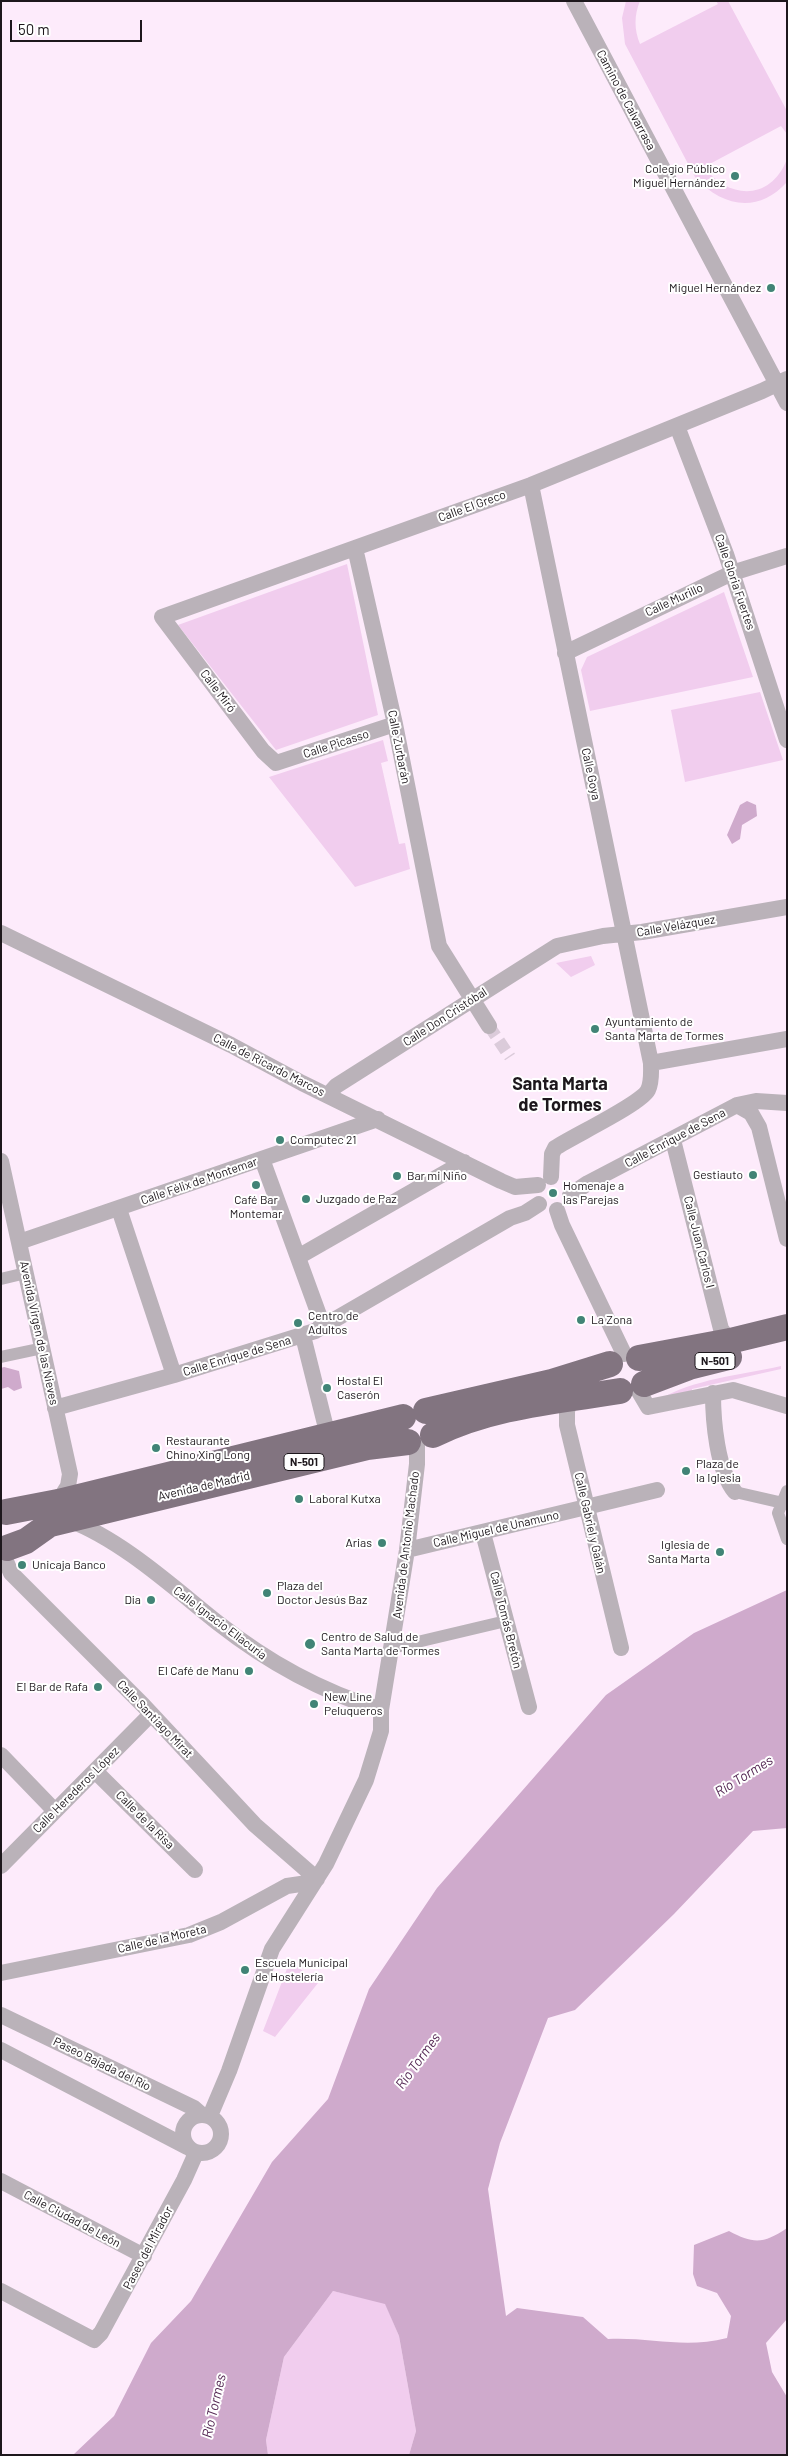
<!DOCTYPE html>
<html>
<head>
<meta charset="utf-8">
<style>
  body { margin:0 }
  #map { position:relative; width:788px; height:2456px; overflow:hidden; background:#fdebfb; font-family:Barlow,sans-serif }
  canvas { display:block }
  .frame { position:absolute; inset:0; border:2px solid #1d171c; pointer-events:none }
  .scale { position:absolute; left:10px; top:20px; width:132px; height:22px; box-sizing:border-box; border:2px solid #1d171c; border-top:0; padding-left:6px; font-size:15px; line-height:18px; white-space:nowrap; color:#1d171c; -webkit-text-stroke:4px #fff; paint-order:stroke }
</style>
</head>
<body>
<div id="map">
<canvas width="788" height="2456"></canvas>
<div class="frame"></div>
<div class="scale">50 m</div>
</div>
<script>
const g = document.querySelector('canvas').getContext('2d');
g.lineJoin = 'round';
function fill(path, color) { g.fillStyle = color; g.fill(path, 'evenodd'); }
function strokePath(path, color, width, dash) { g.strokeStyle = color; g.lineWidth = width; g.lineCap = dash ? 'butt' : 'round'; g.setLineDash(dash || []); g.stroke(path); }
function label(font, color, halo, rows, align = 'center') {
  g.font = font + ' Barlow,sans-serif'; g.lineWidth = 4; g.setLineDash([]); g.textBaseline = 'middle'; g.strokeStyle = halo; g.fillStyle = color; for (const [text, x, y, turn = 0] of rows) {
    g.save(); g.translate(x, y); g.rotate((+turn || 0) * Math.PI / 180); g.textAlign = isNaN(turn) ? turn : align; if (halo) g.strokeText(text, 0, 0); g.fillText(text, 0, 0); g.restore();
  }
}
fill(new Path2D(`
  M 626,1 L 640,1 C 634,15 634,30 640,44 L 718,4 L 716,1 L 728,1 L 787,111 L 787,134 L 781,126 L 704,167 C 729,200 771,201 787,159 L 787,182 C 758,214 722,207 695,177 L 625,44 L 622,18 Z
  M 347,564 L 378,715 L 276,750 L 178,625 Z
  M 724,592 L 753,677 L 590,711 L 581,670 L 587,657 Z
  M 760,692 L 783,760 L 685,782 L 671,710 Z
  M 383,740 L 388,761 L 381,763 L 399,844 L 405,843 L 410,869 L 355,887 L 269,777 Z
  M 591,956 L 595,965 L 571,977 L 556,963 Z
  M 781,1366 L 781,1369 L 692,1389 L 692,1392 L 658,1400 C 694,1379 740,1375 781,1366 Z
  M 290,1961 L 318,1983 L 275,2037 L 263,2031 Z
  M 333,2291 L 385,2303 L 399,2336 L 416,2431 L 409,2455 L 268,2455 L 266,2440 L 284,2357 Z`), '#f1cdee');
fill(new Path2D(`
  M 747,801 L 756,805 L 757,816 L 742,825 L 740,839 L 732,844 L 727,835 L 740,805 Z
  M 4,1367 L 19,1371 L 22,1388 L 14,1391 L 8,1387 L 1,1389 L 1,1368 Z
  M 787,1590 L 787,1828 L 753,1831 L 674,1914 L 575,2010 L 548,2018 L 500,2143 L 488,2189 L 506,2316 L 517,2308 L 583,2317 L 608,2339 C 651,2337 684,2349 727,2338 L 731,2316 L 717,2293 L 697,2286 L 693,2274 L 694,2245 L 729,2231 C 753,2244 764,2244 787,2228 L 787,2319 L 766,2343 L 772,2372 L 787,2397 L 787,2455 L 409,2455 L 416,2431 L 399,2336 L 385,2304 L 333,2291 L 284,2357 L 266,2440 L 268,2455 L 73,2455 L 114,2416 L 151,2343 L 191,2301 L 272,2162 L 328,2099 L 369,1989 L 437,1888 L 606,1695 L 694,1633 Z`), '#cfaacc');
strokePath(new Path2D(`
  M 489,1026 L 510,1057`), '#dbcbda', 12, [12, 6]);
strokePath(new Path2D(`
  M 1,1279 L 26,1273
  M 1,1357 L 43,1348
  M 787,1491 L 778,1513 L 787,1539
  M 735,1492 L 787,1504
  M 392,1648 L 506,1621`), '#bab2b9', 12);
strokePath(new Path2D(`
  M 574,1 L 787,403
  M 677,426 L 726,554 L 787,740
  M 531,485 L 651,1063 C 651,1072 652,1082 648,1090 C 641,1104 573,1136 555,1148 L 552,1154 L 551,1177
  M 355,548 L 395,724 L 439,946 L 489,1026
  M 565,653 L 732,573 L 787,556
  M 395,724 L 276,763 L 263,751 L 162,617 L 531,485 L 762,391 L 787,379
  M 1,933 L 231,1045 L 302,1083 L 501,1181 L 515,1187 L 538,1185
  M 651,1063 L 787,1039
  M 328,1095 L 336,1086 L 557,946 L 603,936 L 642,932 L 787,907
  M 737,1105 L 751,1113 L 759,1127 L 787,1239
  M 673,1140 L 721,1329 L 730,1341
  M 262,1159 L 323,1326
  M 1,1161 L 70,1474 L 68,1486 L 58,1502
  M 570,1195 L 588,1183 L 737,1105 L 756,1101 L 787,1103
  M 119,1209 L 174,1375
  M 557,1210 L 562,1225 L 624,1354
  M 19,1242 L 378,1119
  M 298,1257 L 464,1162
  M 303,1336 L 325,1424 L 334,1436
  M 638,1390 L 648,1407 L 733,1390 L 787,1406
  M 713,1393 C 713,1421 717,1470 735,1492
  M 571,1397 L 567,1411 L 567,1425 L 621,1648
  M 55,1408 L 174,1375 L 315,1331 L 510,1218 L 525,1213 L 539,1204
  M 69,1520 C 122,1540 174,1588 218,1623 C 269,1663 320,1691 381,1710
  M 483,1533 L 529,1707
  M 407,1550 L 657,1490
  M 2,1552 L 11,1573 L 143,1705 L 255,1825 L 317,1879
  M 1,1755 L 55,1811
  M 95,1771 L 195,1870
  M 1,1866 L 151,1714
  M 1,1973 L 189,1935 L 221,1922 L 287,1886 L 314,1882
  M 1,2015 L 194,2108 L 202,2115
  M 1,2050 L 187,2147
  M183 2134a19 19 0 1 1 38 0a19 19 0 1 1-38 0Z
  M 210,2116 L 229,2071 L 272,1949 L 326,1864 L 366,1780 L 381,1731 L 381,1710 L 407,1550 L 417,1464 L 417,1445
  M 1,2181 L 144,2256
  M 1,2291 L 94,2340 L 101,2333 L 184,2180 L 196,2153`), '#bab2b9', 16);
strokePath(new Path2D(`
  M 639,1358 L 730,1341 L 787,1327
  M 644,1384 L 689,1367 L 729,1357
  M 426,1411 L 552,1382 L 610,1364
  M 433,1435 C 490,1406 558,1401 620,1391
  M 6,1512 L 58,1502 L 403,1417
  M 7,1548 L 26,1541 L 50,1524 L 367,1447 L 408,1442`), '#827480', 26);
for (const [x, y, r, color] of [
  [735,176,5,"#418476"],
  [771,288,5,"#418476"],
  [595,1029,5,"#418476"],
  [280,1140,5,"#418476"],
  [753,1175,5,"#418476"],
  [397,1176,5,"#418476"],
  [256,1185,5,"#418476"],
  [553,1193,5,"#418476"],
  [306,1199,5,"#418476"],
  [581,1320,5,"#418476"],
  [298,1323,5,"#418476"],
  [327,1388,5,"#418476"],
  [156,1448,5,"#418476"],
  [686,1471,5,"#418476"],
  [299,1499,5,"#418476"],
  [382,1543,5,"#418476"],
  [720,1552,5,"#418476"],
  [22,1565,5,"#418476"],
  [267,1593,5,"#418476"],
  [151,1600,5,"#418476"],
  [310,1644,6,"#418476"],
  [249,1671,5,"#418476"],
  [98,1687,5,"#418476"],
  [314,1704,5,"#418476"],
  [245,1970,5,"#418476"]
]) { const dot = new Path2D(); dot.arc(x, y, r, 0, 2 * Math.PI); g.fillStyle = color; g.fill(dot); strokePath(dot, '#fff', 2); }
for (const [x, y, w] of [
  [715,1361,40],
  [304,1462,40]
]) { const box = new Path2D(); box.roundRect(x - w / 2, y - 8.5, w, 17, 4); g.fillStyle = '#fff'; g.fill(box); strokePath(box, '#1d171c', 1); }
label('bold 11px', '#1d171c', null, [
  ["N-501",715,1361],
  ["N-501",304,1462]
]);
label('12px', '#1d171c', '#fff', [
  ["Camino de Calvarrasa",626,100,62],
  ["Calle El Greco",472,506,-20],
  ["Calle Gloria Fuertes",735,582,71],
  ["Calle Murillo",674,600,-25],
  ["Calle Miró",218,691,53],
  ["Calle Picasso",336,744,-18],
  ["Calle Zurbarán",399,747,79],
  ["Calle Goya",591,774,78],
  ["Calle Velázquez",676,926,-10],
  ["Calle Don Cristóbal",445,1017,-33],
  ["Calle de Ricardo Marcos",269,1065,27],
  ["Calle Enrique de Sena",675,1138,-28],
  ["Calle Félix de Montemar",199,1181,-19],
  ["Calle Juan Carlos I",699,1242,76],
  ["Avenida Virgen de las Nieves",39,1333,78],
  ["Calle Enrique de Sena",237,1356,-17],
  ["Avenida de Madrid",204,1486,-13],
  ["Calle Gabriel y Galán",590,1523,77],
  ["Calle Miguel de Unamuno",496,1529,-13],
  ["Avenida de Antonio Machado",406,1545,-83],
  ["Calle Tomás Bretón",506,1620,76],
  ["Calle Ignacio Ellacuría",220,1623,37],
  ["Calle Santiago Mirat",155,1719,46],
  ["Calle Herederos López",76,1790,-45],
  ["Calle de la Risa",145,1820,45],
  ["Calle de la Moreta",162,1939,-13],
  ["Paseo Bajada del Río",102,2064,26],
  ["Calle Ciudad de León",72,2219,28],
  ["Paseo del Mirador",148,2248,-62]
]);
label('12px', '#1d171c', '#fff', [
  ["Colegio Público",725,169,"right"],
  ["Miguel Hernández",725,183,"right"],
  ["Miguel Hernández",761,288,"right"],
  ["Ayuntamiento de",605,1022],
  ["Santa Marta de Tormes",605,1036],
  ["Computec 21",290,1140],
  ["Gestiauto",743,1175,"right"],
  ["Bar mi Niño",407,1176],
  ["Homenaje a",563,1186],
  ["las Parejas",563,1200],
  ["Juzgado de Paz",316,1199],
  ["Café Bar",256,1200,"center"],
  ["Montemar",256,1214,"center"],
  ["Centro de",308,1316],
  ["Adultos",308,1330],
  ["La Zona",591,1320],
  ["Hostal El",337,1381],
  ["Caserón",337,1395],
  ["Restaurante",166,1441],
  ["Chino Xing Long",166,1455],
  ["Plaza de",696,1464],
  ["la Iglesia",696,1478],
  ["Laboral Kutxa",309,1499],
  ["Arias",372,1543,"right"],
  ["Iglesia de",710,1545,"right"],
  ["Santa Marta",710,1559,"right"],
  ["Unicaja Banco",32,1565],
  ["Plaza del",277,1586],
  ["Doctor Jesús Baz",277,1600],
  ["Dia",141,1600,"right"],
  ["Centro de Salud de",321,1637],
  ["Santa Marta de Tormes",321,1651],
  ["El Café de Manu",239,1671,"right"],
  ["El Bar de Rafa",88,1687,"right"],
  ["New Line",324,1697],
  ["Peluqueros",324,1711],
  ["Escuela Municipal",255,1963],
  ["de Hostelería",255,1977]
], 'left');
label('italic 14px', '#542753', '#fff', [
  ["Río Tormes",744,1776,-32],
  ["Río Tormes",418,2061,-54],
  ["Río Tormes",214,2406,-77]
]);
label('bold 18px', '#1d171c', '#fff', [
  ["Santa Marta",560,1084],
  ["de Tormes",560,1105]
]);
</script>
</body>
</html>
